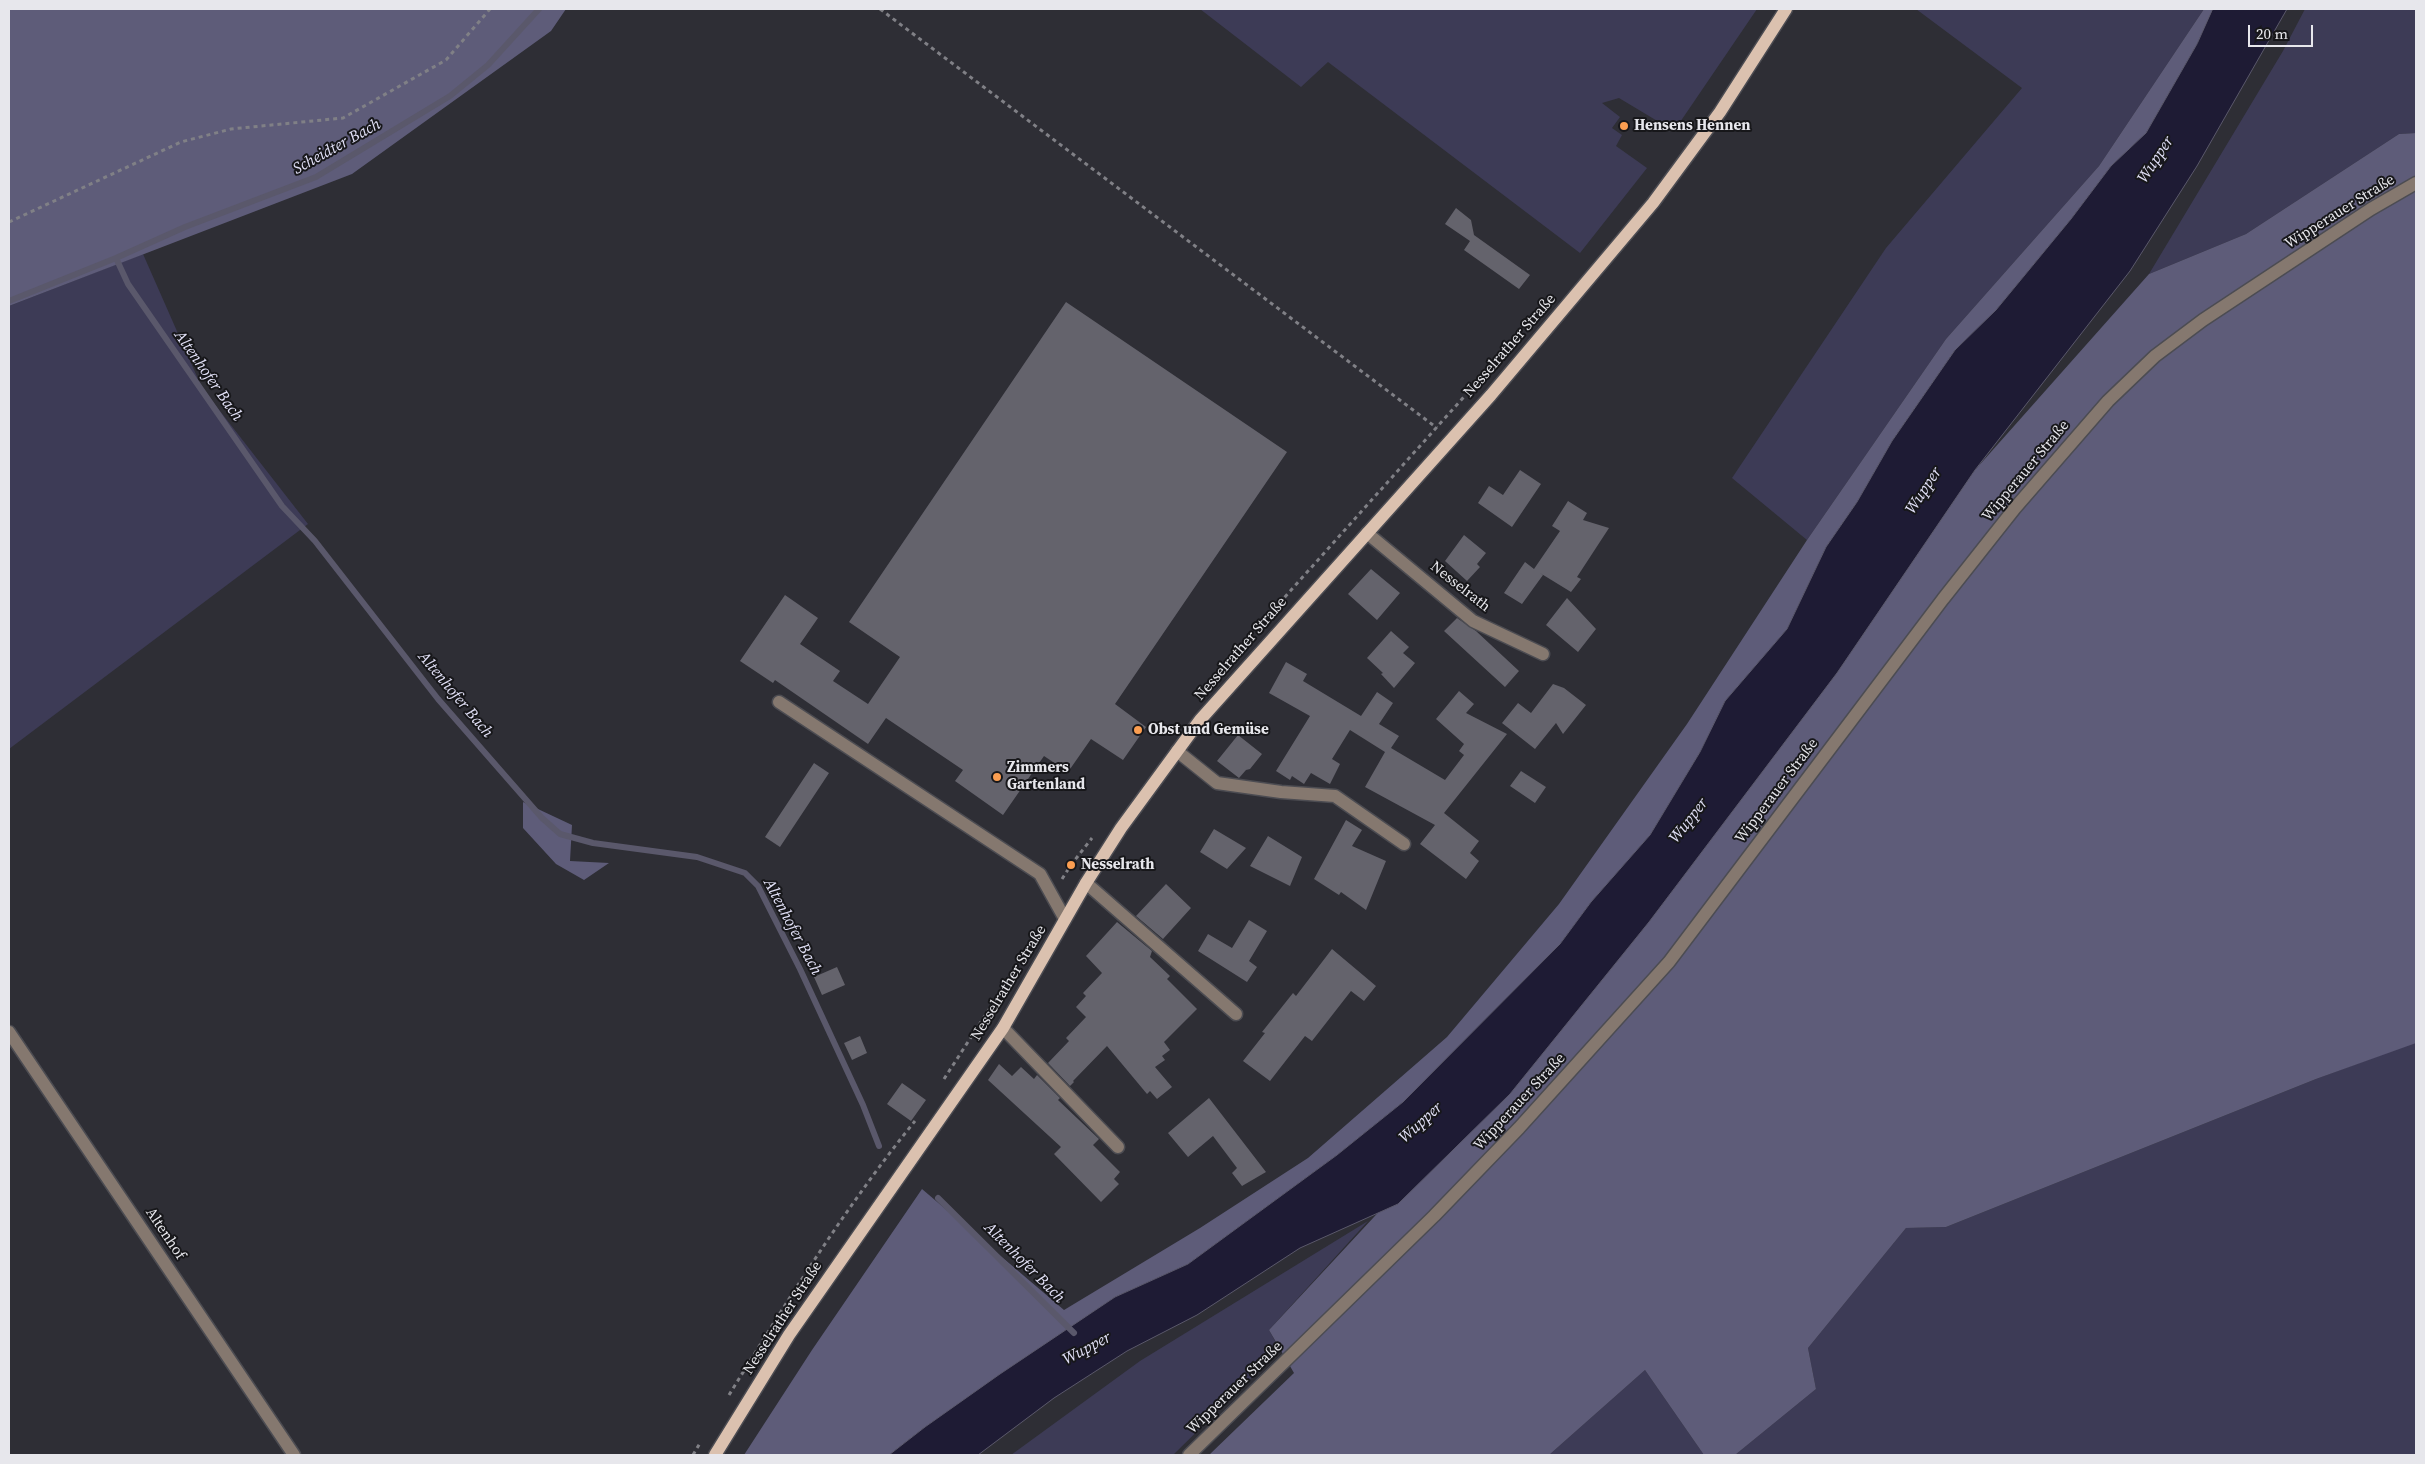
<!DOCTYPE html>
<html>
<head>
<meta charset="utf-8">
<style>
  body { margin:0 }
  #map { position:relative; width:2425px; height:1464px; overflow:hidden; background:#2e2e35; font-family:"Source Serif 4",serif }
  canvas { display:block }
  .frame { position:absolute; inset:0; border:10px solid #e7e7ec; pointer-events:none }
  .scale { position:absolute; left:2248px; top:25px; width:65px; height:22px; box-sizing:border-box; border:2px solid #e7e7ec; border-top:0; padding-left:6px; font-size:15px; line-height:18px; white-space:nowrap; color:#e7e7ec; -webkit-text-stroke:4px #17171a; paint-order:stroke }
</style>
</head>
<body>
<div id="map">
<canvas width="2425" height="1464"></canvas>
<div class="frame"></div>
<div class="scale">20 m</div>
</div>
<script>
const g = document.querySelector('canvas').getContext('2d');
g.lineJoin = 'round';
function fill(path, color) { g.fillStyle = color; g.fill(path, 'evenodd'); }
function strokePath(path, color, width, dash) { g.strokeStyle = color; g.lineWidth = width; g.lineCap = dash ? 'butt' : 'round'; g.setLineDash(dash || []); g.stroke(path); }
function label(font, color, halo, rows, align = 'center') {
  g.font = font + ' "Source Serif 4",serif'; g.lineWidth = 4; g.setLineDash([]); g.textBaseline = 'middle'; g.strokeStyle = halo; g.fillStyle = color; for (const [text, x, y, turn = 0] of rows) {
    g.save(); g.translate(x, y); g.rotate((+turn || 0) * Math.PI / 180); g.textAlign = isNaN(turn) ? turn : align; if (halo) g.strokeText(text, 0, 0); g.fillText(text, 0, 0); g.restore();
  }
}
fill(new Path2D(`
  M 1200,9 L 1757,9 L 1674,131 L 1619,98 L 1602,103 L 1620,117 L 1612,128 L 1622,135 L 1616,146 L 1647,168 L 1580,253 L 1328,62 L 1301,87 Z
  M 1916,9 L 2204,9 L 2099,166 L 1946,339 L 1807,540 L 1732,478 L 1886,248 L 2022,88 Z
  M 2305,9 L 2416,9 L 2416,133 L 2399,134 L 2246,234 L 2149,274 L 2283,51 Z
  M 143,254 L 202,388 L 308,524 L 9,749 L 9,306 Z
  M 2416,1042 L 2416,1455 L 1735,1455 L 1816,1389 L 1808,1348 L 1906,1228 L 1946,1227 L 2316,1079 Z
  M 1368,1221 L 1269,1330 L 1280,1350 L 1173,1455 L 1011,1455 L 1140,1361 Z
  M 1645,1370 L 1704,1455 L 1549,1455 Z`), '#3d3b56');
fill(new Path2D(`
  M 9,9 L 566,9 L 551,31 L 352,174 L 9,306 Z
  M 2204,9 L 2213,9 L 2197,44 L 2146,133 L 2111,166 L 2071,219 L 1996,310 L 1955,350 L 1892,441 L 1857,502 L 1826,547 L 1787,629 L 1725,701 L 1700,752 L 1650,835 L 1591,902 L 1560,944 L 1403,1102 L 1337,1155 L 1188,1264 L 1115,1297 L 925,1427 L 889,1455 L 744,1455 L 812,1350 L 922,1189 L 1064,1310 L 1200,1228 L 1308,1158 L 1447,1037 L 1559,904 L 1687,724 L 1807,540 L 1946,339 L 2099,166 Z
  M 2416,133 L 2416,1043 L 2316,1079 L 1946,1227 L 1906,1228 L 1808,1348 L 1816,1389 L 1735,1455 L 1704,1455 L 1645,1370 L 1549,1455 L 1209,1455 L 1294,1373 L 1269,1330 L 1596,978 L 1975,470 L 2149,274 L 2246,234 L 2399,134 Z
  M 523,802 L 572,825 L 570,861 L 609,863 L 584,880 L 556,864 L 523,828 Z`), '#5e5c79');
const water = new Path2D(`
  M 2213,9 L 2287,9 L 2197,166 L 2130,271 L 1975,470 L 1837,673 L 1649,922 L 1510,1094 L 1398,1204 L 1300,1248 L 1197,1315 L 1127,1351 L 1054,1398 L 978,1455 L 889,1455 L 925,1427 L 1000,1374 L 1115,1297 L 1188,1264 L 1337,1155 L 1403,1102 L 1560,944 L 1591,902 L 1650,835 L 1700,752 L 1725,701 L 1787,629 L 1826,547 L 1857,502 L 1892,441 L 1955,350 L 1996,310 L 2071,219 L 2111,166 L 2146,133 L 2197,44 Z`);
fill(water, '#1e1b34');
strokePath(water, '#5a586b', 1);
strokePath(new Path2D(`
  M 116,258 L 128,284 L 282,506 L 315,541 L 438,699 L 542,818 L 560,834 L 593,843 L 697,857 L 745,873 L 758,886 L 800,969 L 863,1105 L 879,1146
  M 9,301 L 116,258 L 185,227 L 316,177 L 450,96 L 488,65 L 539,9
  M 938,1198 L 1074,1333`), '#5a586b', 6);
fill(new Path2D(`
  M 1456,208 L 1471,220 L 1474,235 L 1530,275 L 1519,289 L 1464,250 L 1470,241 L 1445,224 Z
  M 1066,302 L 1287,452 L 1115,704 L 1146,727 L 1123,760 L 1091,739 L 1068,772 L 1044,756 L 1003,815 L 955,781 L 963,770 L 886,718 L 868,744 L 775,680 L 773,683 L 740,661 L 785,595 L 818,618 L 800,644 L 840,671 L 833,681 L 868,704 L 900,657 L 849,622 Z
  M 1520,470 L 1541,484 L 1512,527 L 1478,503 L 1489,486 L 1503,495 Z
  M 1568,501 L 1587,513 L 1583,520 L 1609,528 L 1577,577 L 1581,579 L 1571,592 L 1540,573 L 1543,575 L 1522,604 L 1504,593 L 1525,562 L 1534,569 L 1560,531 L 1552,526 Z
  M 1464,535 L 1486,553 L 1477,564 L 1480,567 L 1467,581 L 1445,561 Z
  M 1371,569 L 1400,593 L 1377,620 L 1348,594 Z
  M 1567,598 L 1596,629 L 1578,652 L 1546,625 Z
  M 1457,618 L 1476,631 L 1519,671 L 1505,687 L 1444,631 Z
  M 1391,631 L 1409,647 L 1403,653 L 1415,663 L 1394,688 L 1381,674 L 1383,673 L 1367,658 Z
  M 1286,662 L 1307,674 L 1303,681 L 1361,716 L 1377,692 L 1393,703 L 1379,724 L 1399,736 L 1391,748 L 1445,780 L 1464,755 L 1459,751 L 1464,744 L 1436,719 L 1459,691 L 1474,704 L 1466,713 L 1507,734 L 1444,813 L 1479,841 L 1470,853 L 1479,861 L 1466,879 L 1420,844 L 1435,825 L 1365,787 L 1385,752 L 1350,730 L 1332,759 L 1340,764 L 1330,784 L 1311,773 L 1304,784 L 1292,776 L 1290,780 L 1276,771 L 1310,716 L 1269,693 Z
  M 1553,684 L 1564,688 L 1586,705 L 1563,734 L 1556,723 L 1535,749 L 1502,723 L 1518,703 L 1531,713 Z
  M 1238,735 L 1262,754 L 1250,769 L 1246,770 L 1239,778 L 1217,761 Z
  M 814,763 L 829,773 L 780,847 L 765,837 Z
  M 1521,771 L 1546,787 L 1535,803 L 1510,786 Z
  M 1346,820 L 1362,830 L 1352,846 L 1386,861 L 1366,910 L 1341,892 L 1339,895 L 1314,879 Z
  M 1214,829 L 1246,848 L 1227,869 L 1200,852 Z
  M 1268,836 L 1302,857 L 1290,886 L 1250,866 Z
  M 1166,884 L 1191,908 L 1163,939 L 1136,916 Z
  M 1249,920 L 1267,931 L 1249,961 L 1257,967 L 1247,982 L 1198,951 L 1208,934 L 1232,948 Z
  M 1117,922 L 1152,951 L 1150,957 L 1170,976 L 1167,979 L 1197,1009 L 1164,1042 L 1170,1050 L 1162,1056 L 1165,1060 L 1155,1067 L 1172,1087 L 1157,1099 L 1150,1091 L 1147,1094 L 1107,1046 L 1073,1081 L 1074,1082 L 1070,1086 L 1048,1063 L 1069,1041 L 1066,1038 L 1086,1017 L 1076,1007 L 1086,996 L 1083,993 L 1102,973 L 1086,956 Z
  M 1332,949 L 1376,986 L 1364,1001 L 1351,991 L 1312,1041 L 1305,1036 L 1270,1081 L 1243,1061 L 1265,1033 L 1262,1032 L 1293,993 L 1296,996 Z
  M 837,967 L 845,985 L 822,995 L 814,977 Z
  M 860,1036 L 867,1053 L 852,1060 L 844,1043 Z
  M 999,1064 L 1012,1076 L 1021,1067 L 1034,1079 L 1037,1075 L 1060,1098 L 1058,1100 L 1099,1139 L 1093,1145 L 1120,1172 L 1114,1179 L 1119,1184 L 1101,1202 L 1054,1154 L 1061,1147 L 988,1080 Z
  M 902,1083 L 926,1100 L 911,1121 L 887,1104 Z
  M 1209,1098 L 1266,1172 L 1242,1186 L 1232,1173 L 1237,1168 L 1213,1136 L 1188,1157 L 1168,1133 Z`), '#64636c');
const minor = new Path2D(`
  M 1367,533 L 1473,621 L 1543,654
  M 779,702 L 1040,874 L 1065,919
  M 1177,751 L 1217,783 L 1281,792 L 1335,796 L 1404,844
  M 1086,883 L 1236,1014
  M 1003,1028 L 1118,1147
  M 9,1032 L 294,1455
  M 1189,1455 L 1434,1216 L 1519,1128 L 1669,962 L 1943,599 L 2015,508 L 2108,401 L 2155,356 L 2203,320 L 2371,209 L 2416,183`);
const major = new Path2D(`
  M 715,1455 L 789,1335 L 1003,1028 L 1086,883 L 1121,828 L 1200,720 L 1491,395 L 1653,203 L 1720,112 L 1786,9`);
strokePath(minor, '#4c4c52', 15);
strokePath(major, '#4c4c52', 15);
strokePath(new Path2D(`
  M 880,9 L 1437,428
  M 9,222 L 181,142 L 231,129 L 343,118 L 446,60 L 490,9
  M 1258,627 L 1479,380
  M 1062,879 L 1071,865 L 1092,838
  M 944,1079 L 1010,977
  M 729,1395 C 787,1301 846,1206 915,1121
  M 693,1455 L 700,1443`), '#808086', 3, [4, 4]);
strokePath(minor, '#85786f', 12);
strokePath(major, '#dbc1af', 12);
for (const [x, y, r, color] of [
  [1624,126,5,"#fb9e51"],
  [1138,730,5,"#fb9e51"],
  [997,777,5,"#fb9e51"],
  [1071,865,5,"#fb9e51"]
]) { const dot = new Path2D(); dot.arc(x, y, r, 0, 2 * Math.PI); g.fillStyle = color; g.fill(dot); strokePath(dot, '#17171a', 2); }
label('bold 15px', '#e7e7ec', '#17171a', [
  ["Hensens Hennen",1634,126],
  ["Obst und Gemüse",1148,730],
  ["Zimmers",1007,768],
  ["Gartenland",1007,785],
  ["Nesselrath",1081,865]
], 'left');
label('15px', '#e7e7ec', '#17171a', [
  ["Wipperauer Straße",2340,212,-32],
  ["Nesselrather Straße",1510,346,-49],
  ["Wipperauer Straße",2026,471,-50],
  ["Nesselrath",1460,587,38],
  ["Nesselrather Straße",1241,649,-49],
  ["Wipperauer Straße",1777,791,-53],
  ["Nesselrather Straße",1009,983,-59],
  ["Wipperauer Straße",1520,1102,-47],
  ["Altenhof",165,1234,56],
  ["Nesselrather Straße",783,1318,-57],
  ["Wipperauer Straße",1235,1388,-44]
]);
label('italic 16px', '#e2e1f7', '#17171a', [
  ["Scheidter Bach",337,147,-29],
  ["Wupper",2156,160,-57],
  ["Altenhofer Bach",208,376,55],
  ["Wupper",1924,491,-57],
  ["Altenhofer Bach",455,695,50],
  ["Wupper",1689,821,-52],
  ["Altenhofer Bach",792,927,62],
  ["Wupper",1421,1123,-42],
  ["Altenhofer Bach",1024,1263,45],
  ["Wupper",1087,1349,-28]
]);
</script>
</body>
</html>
